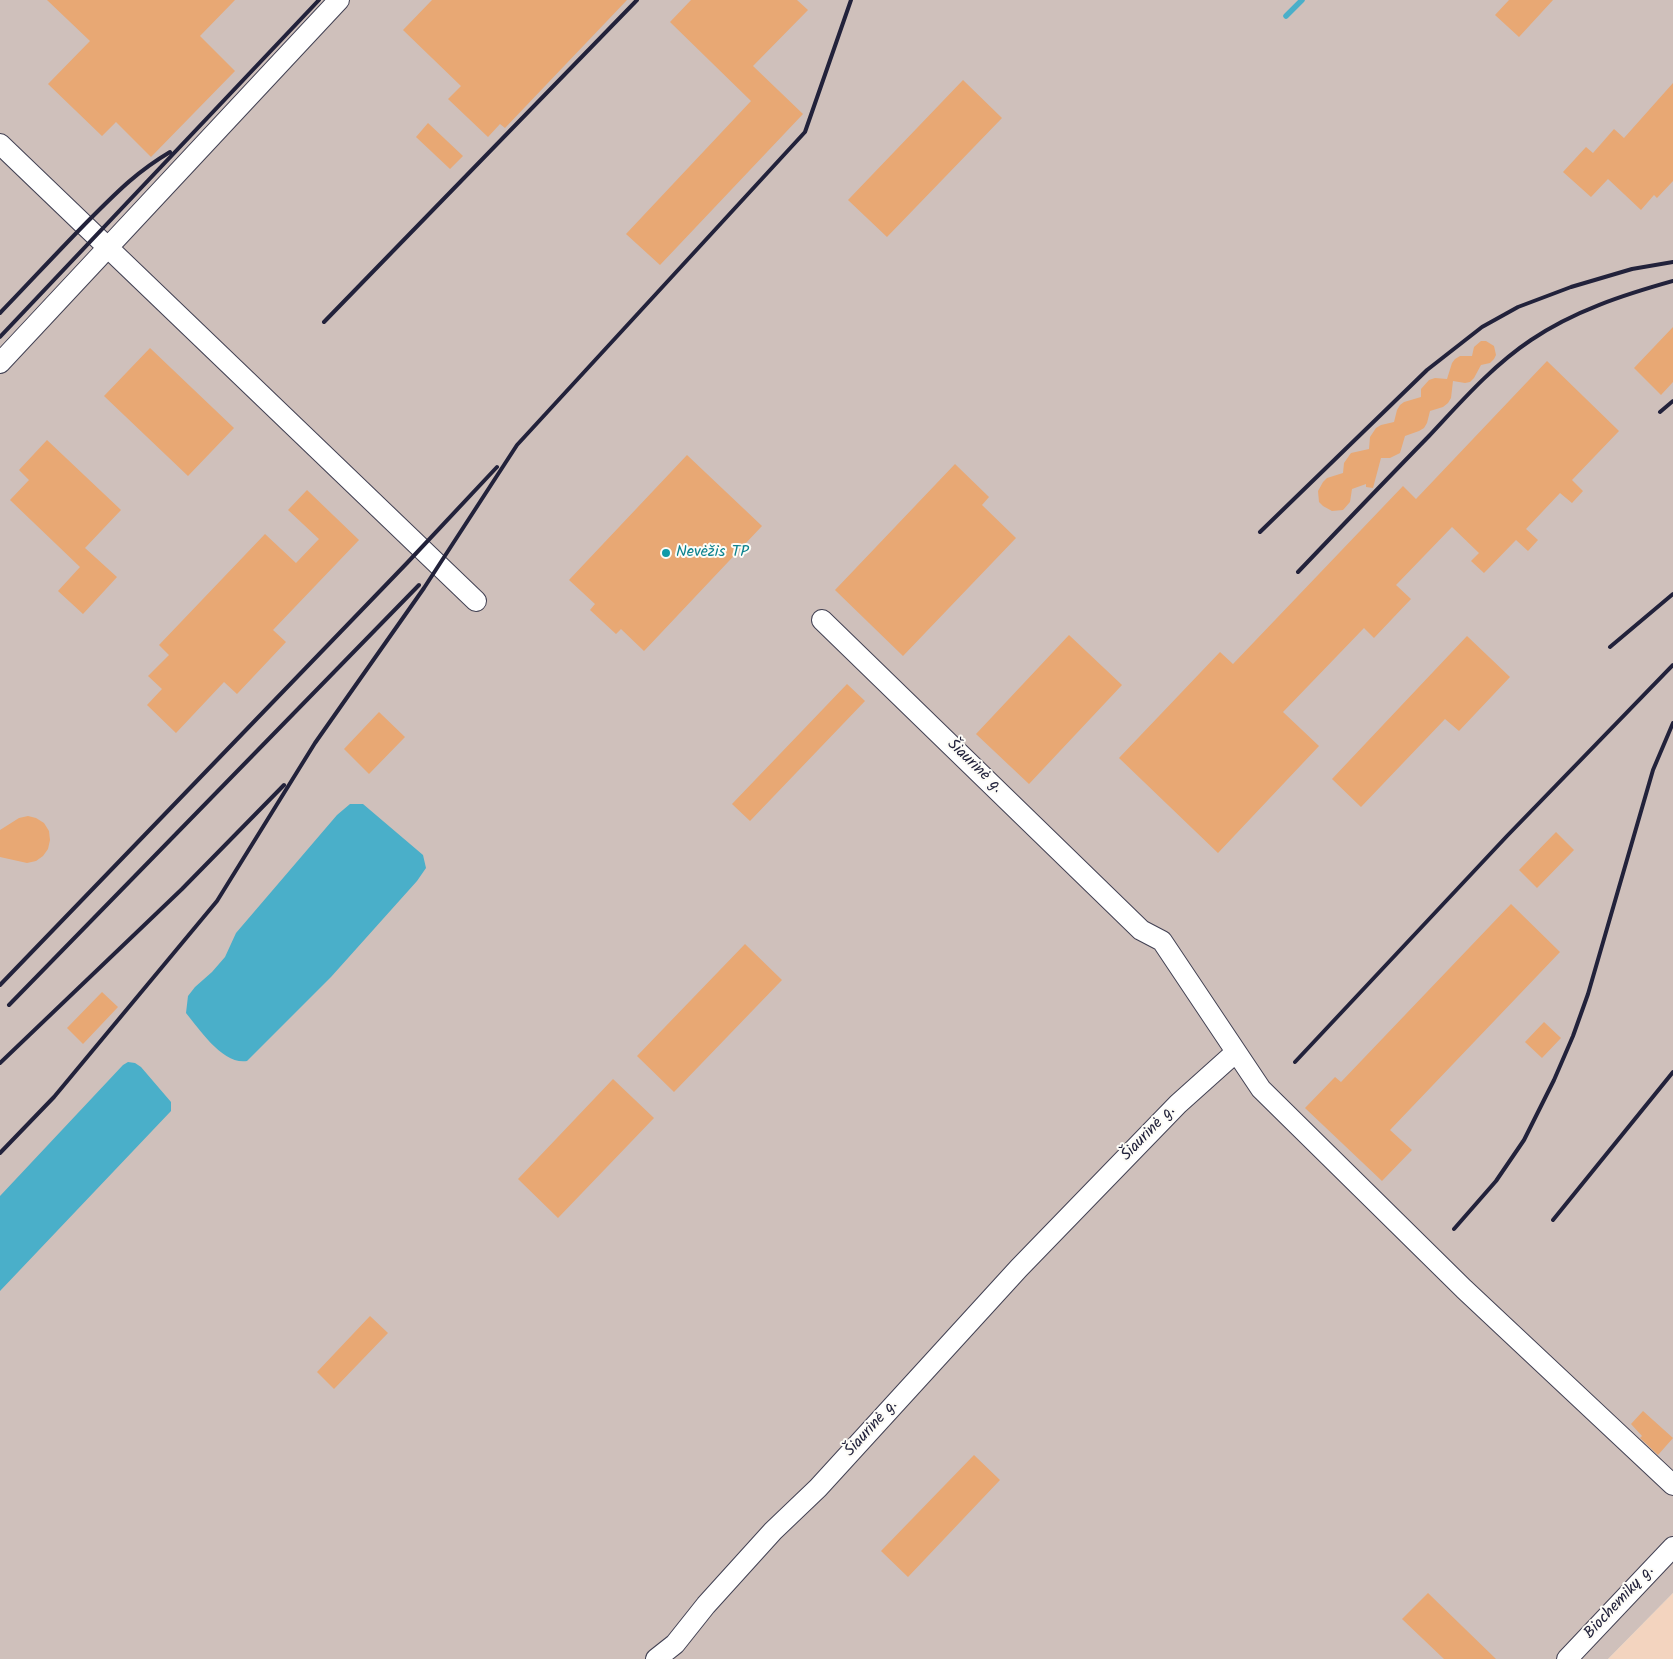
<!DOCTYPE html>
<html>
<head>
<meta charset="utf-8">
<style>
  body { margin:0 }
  canvas { display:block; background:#f6eedb }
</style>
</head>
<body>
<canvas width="1673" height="1659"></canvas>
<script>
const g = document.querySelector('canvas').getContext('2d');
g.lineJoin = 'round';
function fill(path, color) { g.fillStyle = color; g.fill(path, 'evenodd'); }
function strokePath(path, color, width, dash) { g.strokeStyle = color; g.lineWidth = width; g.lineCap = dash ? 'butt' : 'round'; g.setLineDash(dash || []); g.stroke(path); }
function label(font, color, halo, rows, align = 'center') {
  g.font = font + ' Kalam,sans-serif'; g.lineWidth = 4; g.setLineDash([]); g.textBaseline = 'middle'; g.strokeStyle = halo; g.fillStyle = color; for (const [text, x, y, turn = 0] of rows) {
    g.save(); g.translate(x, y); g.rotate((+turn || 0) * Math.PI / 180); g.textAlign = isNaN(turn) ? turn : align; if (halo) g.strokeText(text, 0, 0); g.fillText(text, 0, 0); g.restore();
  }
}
fill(new Path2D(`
  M 1673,1593 L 1673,1659 L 1608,1659 Z`), '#f3d4bf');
fill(new Path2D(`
  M 0,0 L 1673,0 L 1673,1593 L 1608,1659 L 0,1659 Z`), '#cfc0bb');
fill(new Path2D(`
  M 350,804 L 363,804 L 423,855 L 426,868 L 417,881 L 331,977 L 247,1061 C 223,1065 200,1030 186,1013 L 188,996 L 195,987 L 212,972 L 225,957 L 236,933 L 337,815 Z
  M 128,1062 L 135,1063 L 141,1067 L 171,1102 L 171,1111 L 0,1291 L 0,1196 L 123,1065 Z`), '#4aafc9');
strokePath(new Path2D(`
  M 1286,16 L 1302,0`), '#4aafc9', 5.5);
fill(new Path2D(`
  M 47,0 L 235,0 L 200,36 L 235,71 L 151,157 L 116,122 L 102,136 L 48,84 L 90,41 Z
  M 432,0 L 627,0 L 505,128 L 500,124 L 488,137 L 448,99 L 461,86 L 403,30 Z
  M 691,0 L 797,0 L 808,10 L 753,66 L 803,114 L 660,265 L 626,234 L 751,101 L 670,22 Z
  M 1509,0 L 1553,0 L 1519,37 L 1495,15 Z
  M 963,80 L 1002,118 L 887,237 L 848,200 Z
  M 1673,83 L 1673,181 L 1657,198 L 1654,195 L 1641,210 L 1608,179 L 1591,197 L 1563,172 L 1586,147 L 1593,153 L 1614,129 L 1624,138 Z
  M 428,123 L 463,156 L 450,169 L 416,137 Z
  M 1673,327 L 1673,382 L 1661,395 L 1634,368 Z
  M 1481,341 L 1486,341 L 1494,346 L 1496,355 L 1494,359 L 1490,363 L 1481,365 L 1474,378 L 1470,382 L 1465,383 L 1453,381 L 1451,398 L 1448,403 L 1443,407 L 1430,411 L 1427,423 L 1424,428 L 1419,431 L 1405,436 L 1400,453 L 1390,458 L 1381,458 L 1373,488 L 1366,487 L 1366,484 L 1352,489 L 1350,502 L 1343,510 L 1332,511 L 1323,506 L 1319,502 L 1318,491 L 1323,482 L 1327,478 L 1343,473 L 1344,463 L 1351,453 L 1369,449 L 1370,437 L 1376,428 L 1381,425 L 1394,422 L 1397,410 L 1400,405 L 1404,402 L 1421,397 L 1421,389 L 1429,380 L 1435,378 L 1447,379 L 1452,363 L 1455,359 L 1460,356 L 1472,356 L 1474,347 Z
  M 150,348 L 234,428 L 188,476 L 104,396 Z
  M 1547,361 L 1619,431 L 1572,480 L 1583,491 L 1572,503 L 1560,493 L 1526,529 L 1538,540 L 1528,551 L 1516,540 L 1484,573 L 1471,561 L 1479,553 L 1452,527 L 1396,585 L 1411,599 L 1374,638 L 1364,628 L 1283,712 L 1319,746 L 1218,853 L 1119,758 L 1220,652 L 1233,664 L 1403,486 L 1416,499 Z
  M 47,440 L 121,510 L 85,548 L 117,577 L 83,614 L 58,591 L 80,567 L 10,500 L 29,480 L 19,470 Z
  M 687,455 L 762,526 L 644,651 L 621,629 L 616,634 L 590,610 L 595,604 L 569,580 Z
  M 955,464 L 989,497 L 982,505 L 1016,538 L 903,656 L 835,590 Z
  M 307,490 L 359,540 L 273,630 L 286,642 L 237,694 L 224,682 L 176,733 L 147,705 L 162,689 L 148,676 L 169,655 L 159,645 L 265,534 L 296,563 L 319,539 L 288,510 Z
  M 1069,635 L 1122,685 L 1029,784 L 976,734 Z
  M 1467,636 L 1510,677 L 1459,731 L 1445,719 L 1361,807 L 1332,779 Z
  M 847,684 L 865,701 L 750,821 L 732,804 Z
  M 379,712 L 405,737 L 369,774 L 344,749 Z
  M 28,816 L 36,818 L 44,823 L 49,831 L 50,840 L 48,849 L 43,856 L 36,861 L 27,863 L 0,857 L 0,830 L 19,818 Z
  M 1556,832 L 1574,850 L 1537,888 L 1519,870 Z
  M 1511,904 L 1560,952 L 1390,1130 L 1412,1150 L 1382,1181 L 1305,1108 L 1335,1077 L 1341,1082 Z
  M 745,944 L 782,980 L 674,1092 L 637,1056 Z
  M 102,992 L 118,1007 L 83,1044 L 67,1028 Z
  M 1544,1022 L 1561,1038 L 1542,1058 L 1525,1042 Z
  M 613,1079 L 654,1118 L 558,1218 L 518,1179 Z
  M 370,1316 L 388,1333 L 334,1389 L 317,1372 Z
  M 1643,1411 L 1673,1438 L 1658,1455 L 1640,1438 L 1642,1436 L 1631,1424 Z
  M 974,1455 L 1000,1480 L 908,1577 L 881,1551 Z
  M 1428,1593 L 1496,1659 L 1444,1659 L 1402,1619 Z`), '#e8a874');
const street = new Path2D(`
  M 0,144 L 476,601
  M 0,363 L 339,0
  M 822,620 L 1141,930 L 1162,941 L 1261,1089 L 1464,1289 L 1673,1485
  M 656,1659 L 675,1644 L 706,1605 L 773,1531 L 818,1488 L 1019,1268 L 1178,1104 L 1236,1052
  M 1567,1659 L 1673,1547`);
strokePath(street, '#424153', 22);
strokePath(street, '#fff', 20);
strokePath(new Path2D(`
  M 0,313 C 31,281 61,248 93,216 C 119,190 138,171 170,152
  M 324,322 L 637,0
  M 0,337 L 319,0
  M 1660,412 L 1673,401
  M 1260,532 L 1427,370 L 1482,327 L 1518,307 L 1571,287 L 1632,269 L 1673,262
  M 1298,572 C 1341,527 1385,481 1429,436 C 1460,403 1492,366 1531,340 C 1574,311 1623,295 1673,281
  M 1610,647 L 1673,594
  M 0,985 L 407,563 L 497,467
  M 9,1005 L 419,585
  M 1295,1062 L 1507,836 L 1673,665
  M 0,1063 L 182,889 L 284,785
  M 0,1153 L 54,1097 L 217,901 L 315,743 L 424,588 L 517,445 L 805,132 L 851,0
  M 1553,1220 L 1673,1072
  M 1454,1229 L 1496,1181 L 1524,1140 L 1554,1080 L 1573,1036 L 1588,994 L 1653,770 L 1673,723`), '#22223b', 4);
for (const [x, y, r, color] of [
  [666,553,5,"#0f9aa8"]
]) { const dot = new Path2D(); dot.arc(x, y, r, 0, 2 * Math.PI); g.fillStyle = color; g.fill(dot); strokePath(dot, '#fdfcf7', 2); }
label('16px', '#0d838f', '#fdfcf7', [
  ["Nevėžis TP",676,553]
], 'left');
label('16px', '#22223b', '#fdfcf7', [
  ["Šiaurinė g.",974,767,44],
  ["Šiaurinė g.",1149,1134,-46],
  ["Šiaurinė g.",872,1429,-48],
  ["Biochemikų g.",1620,1603,-47]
]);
</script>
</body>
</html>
